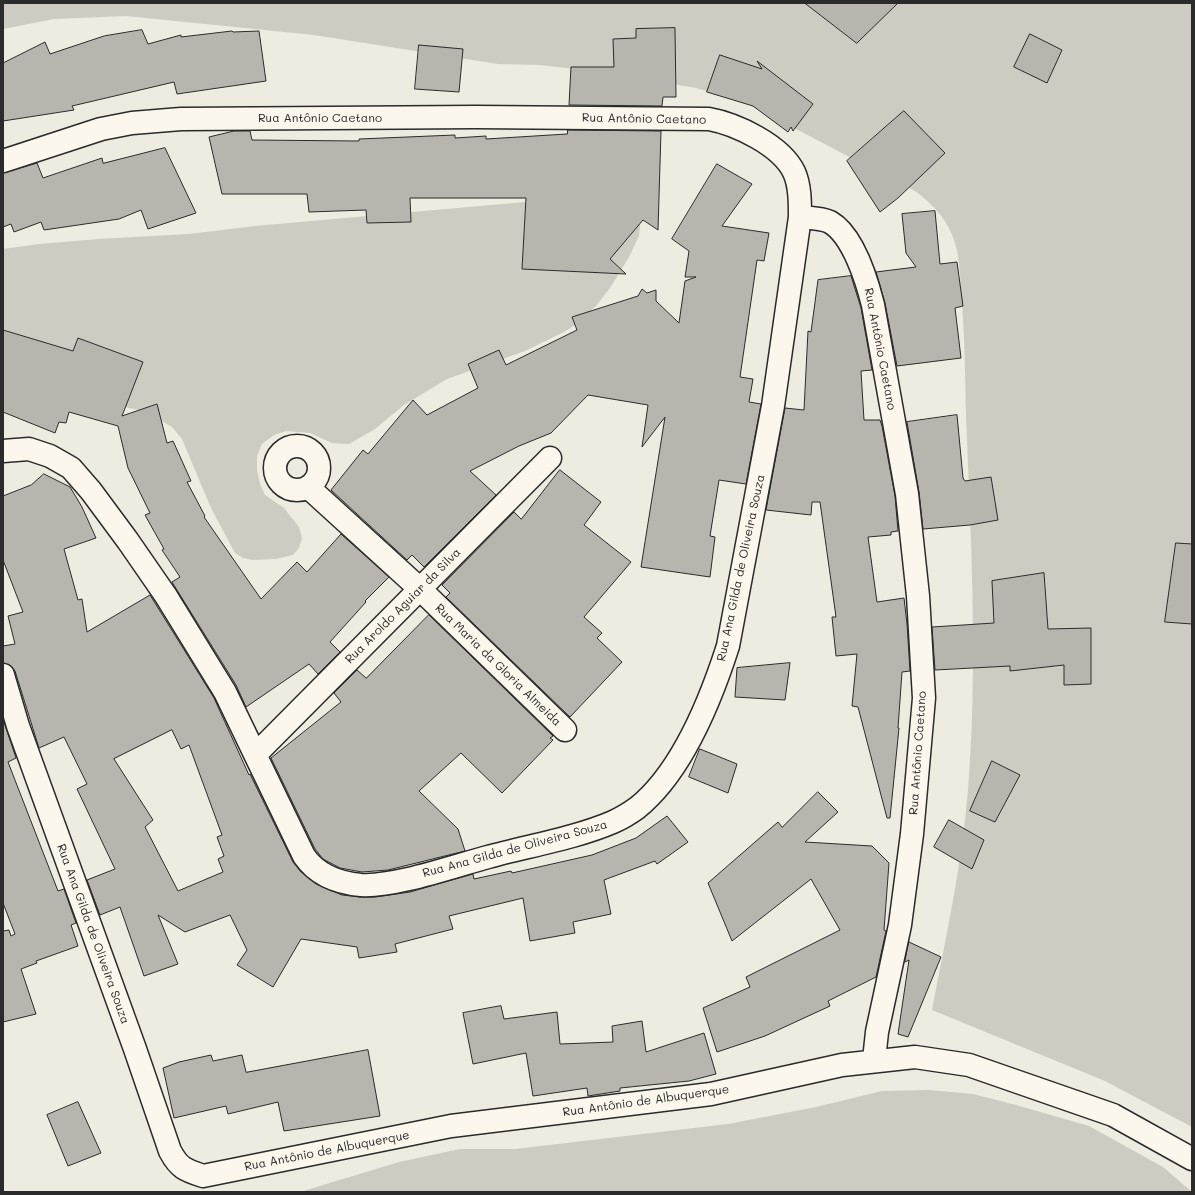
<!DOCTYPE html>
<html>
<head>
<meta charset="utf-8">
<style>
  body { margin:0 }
  #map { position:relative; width:1195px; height:1195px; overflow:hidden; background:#eeebe0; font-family:Mali,sans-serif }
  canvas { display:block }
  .frame { position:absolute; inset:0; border:4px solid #2b2b2b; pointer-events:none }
</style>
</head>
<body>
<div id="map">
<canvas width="1195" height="1195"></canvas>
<div class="frame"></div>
</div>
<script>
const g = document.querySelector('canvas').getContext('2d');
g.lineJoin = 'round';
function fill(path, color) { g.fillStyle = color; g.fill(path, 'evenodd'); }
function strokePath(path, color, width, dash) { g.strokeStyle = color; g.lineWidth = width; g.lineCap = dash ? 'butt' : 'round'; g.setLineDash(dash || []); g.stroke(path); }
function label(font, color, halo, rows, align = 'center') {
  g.font = font + ' Mali,sans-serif'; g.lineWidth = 3; g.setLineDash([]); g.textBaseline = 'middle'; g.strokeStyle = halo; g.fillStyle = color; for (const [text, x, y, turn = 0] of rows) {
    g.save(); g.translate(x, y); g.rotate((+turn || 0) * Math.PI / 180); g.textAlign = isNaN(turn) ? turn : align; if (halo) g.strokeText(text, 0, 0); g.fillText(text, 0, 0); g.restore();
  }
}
fill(new Path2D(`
  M 3,3 L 1192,3 L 1192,1127 L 1105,1081 L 932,1010 C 946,937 962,864 968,790 C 978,665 971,540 966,415 C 965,375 965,334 961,293 C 960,277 960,259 955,243 C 948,220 934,205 915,191 L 744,102 L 696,88 L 601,72 L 540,65 L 498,64 L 314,35 L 126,16 L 54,19 L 3,29 Z
  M 581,197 L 641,216 L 639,236 L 629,257 L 610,288 L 596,306 L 575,325 L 564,332 L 525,351 L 447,379 L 404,405 L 375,429 L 349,444 L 332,443 L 310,433 L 286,431 L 274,435 L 262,444 L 257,456 L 257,470 L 260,484 L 265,495 L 284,508 L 299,527 L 302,538 L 299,548 L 293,555 L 276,559 L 253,560 L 243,558 L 235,553 L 211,508 L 182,439 L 172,427 L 155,417 L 138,410 L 117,405 L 3,407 L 3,249 L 39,244 L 99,239 L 189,234 L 255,226 Z
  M 929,1090 L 973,1094 L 1016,1105 L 1089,1126 L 1163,1167 L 1192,1192 L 300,1192 L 399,1162 L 460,1149 L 515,1149 L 728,1124 L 816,1107 L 882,1091 Z`), '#cecbc2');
const building = new Path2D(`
  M 805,3 L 898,3 L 857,43 Z
  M 675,28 L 676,97 L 663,97 L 662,106 L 569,105 L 571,67 L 614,67 L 613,39 L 636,38 L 636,29 Z
  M 142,30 L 148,44 L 181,35 L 181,37 L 232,31 L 233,32 L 259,31 L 266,81 L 177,94 L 174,82 L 72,106 L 74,110 L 3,121 L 3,63 L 45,42 L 50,54 L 104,36 Z
  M 1030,34 L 1062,50 L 1047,83 L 1014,67 Z
  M 419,45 L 463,49 L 459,92 L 415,89 Z
  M 720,55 L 762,69 L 757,61 L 813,104 L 793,131 L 791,127 L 788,132 L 753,106 L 707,92 Z
  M 904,111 L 945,153 L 898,198 L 880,212 L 847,161 Z
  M 568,130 L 661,131 L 658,230 L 643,220 L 610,259 L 626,274 L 522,269 L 526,198 L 410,198 L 411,222 L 367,223 L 366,210 L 309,212 L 307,194 L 222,194 L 209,137 L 234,131 L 250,131 L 252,140 L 359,141 L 359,139 L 455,135 L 455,138 L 486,136 L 486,139 L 567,134 Z
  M 165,148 L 196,213 L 148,229 L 141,210 L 119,219 L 44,230 L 41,222 L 14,232 L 11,224 L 3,227 L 3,173 L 37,163 L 43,178 L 102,158 L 103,163 Z
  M 717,164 L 752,184 L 722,226 L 769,233 L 764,261 L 757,260 L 740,377 L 753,379 L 749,402 L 761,404 L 746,484 L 719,480 L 710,536 L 715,537 L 710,577 L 641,567 L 665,417 L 642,447 L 648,405 L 588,395 L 551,433 L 519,446 L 470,471 L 496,495 L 424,567 L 412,555 L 407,560 L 331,490 L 363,450 L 368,454 L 413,400 L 427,415 L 478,388 L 468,364 L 499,350 L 506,365 L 577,330 L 572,317 L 638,296 L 642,289 L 647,293 L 656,290 L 656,301 L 679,323 L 685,281 L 696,277 L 685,277 L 689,251 L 672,239 Z
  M 935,211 L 940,264 L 957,262 L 963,306 L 955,308 L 961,358 L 897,366 L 885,303 L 876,272 L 916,267 L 906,253 L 902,214 Z
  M 851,276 L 861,308 L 872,370 L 861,371 L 864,420 L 880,420 L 882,426 L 895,496 L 898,531 L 891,532 L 891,535 L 868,537 L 877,602 L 904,598 L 907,624 L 910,671 L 902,672 L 898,728 L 899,728 L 890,818 L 887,818 L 858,707 L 852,706 L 857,654 L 836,656 L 832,617 L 836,617 L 820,502 L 812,502 L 811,515 L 766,510 L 785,408 L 804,410 L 808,331 L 811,332 L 818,280 Z
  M 3,330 L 73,351 L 78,338 L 143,362 L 122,416 L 157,404 L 167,443 L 173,441 L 191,481 L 187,482 L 205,516 L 204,517 L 261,599 L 297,562 L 307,572 L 341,534 L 389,577 L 365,601 L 366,602 L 330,642 L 340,652 L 318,674 L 309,664 L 246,707 L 236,685 L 172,582 L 180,577 L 162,550 L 164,549 L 145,515 L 150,513 L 128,468 L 118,426 L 69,412 L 66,423 L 59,422 L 55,433 L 3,412 Z
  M 957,415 L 963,478 L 965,481 L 991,477 L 998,520 L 970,525 L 923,529 L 919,492 L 907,422 Z
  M 560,470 L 601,502 L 584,525 L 631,562 L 584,617 L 602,633 L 597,638 L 622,662 L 570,717 L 446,597 L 450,593 L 442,585 L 514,512 L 521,519 Z
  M 44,474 L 70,487 L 82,507 L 96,538 L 64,549 L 78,600 L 82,599 L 87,632 L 150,595 L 214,698 L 249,775 L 250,774 L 293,862 L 301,872 L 316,884 L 342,895 L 360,897 L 375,897 L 410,892 L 473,874 L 474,879 L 511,871 L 512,873 L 592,855 L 636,838 L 667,816 L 688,842 L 657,864 L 655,861 L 604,880 L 611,914 L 573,922 L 575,933 L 530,941 L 523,898 L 449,916 L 453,929 L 395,944 L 397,952 L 359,958 L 357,947 L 301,939 L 273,987 L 237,965 L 247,950 L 230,915 L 185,932 L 158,915 L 178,964 L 144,976 L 120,907 L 100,915 L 87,880 L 115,869 L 77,789 L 87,784 L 64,737 L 39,748 L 15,671 L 11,666 L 3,663 L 3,646 L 15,644 L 8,616 L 23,612 L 3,560 L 3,496 L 31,485 ZM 172,730 L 181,749 L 189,745 L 222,835 L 217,837 L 224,856 L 218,859 L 223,872 L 178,891 L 145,827 L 153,820 L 114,759 Z
  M 1176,543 L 1192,544 L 1192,624 L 1165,622 Z
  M 1044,573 L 1048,629 L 1091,628 L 1091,684 L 1064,685 L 1064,665 L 1010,671 L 1010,666 L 935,670 L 932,627 L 994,623 L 992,581 Z
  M 429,615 L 553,736 L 550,738 L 553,740 L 502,793 L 461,753 L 419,791 L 458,829 L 465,851 L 388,870 L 362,872 L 340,868 L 323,859 L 315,849 L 271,758 L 341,702 L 334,693 L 357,670 L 366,678 Z
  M 790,663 L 785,700 L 735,697 L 737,668 Z
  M 3,719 L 16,758 L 8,762 L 58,891 L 64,889 L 76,923 L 71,925 L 78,946 L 36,961 L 37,963 L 21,969 L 36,1014 L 3,1022 L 3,931 L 9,930 L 11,936 L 15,934 L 3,903 Z
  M 700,749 L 737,764 L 728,793 L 689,777 Z
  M 992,761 L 1020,775 L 995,822 L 970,811 Z
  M 818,792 L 838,812 L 805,842 L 872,846 L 889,863 L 884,930 L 886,931 L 876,977 L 828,1001 L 830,1006 L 765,1036 L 717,1052 L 703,1008 L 750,987 L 746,977 L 840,930 L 811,879 L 732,941 L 708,883 L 778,822 L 782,827 Z
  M 949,820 L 984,840 L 972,869 L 934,847 Z
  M 909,942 L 941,957 L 908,1037 L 898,1034 L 909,960 L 905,962 Z
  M 501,1006 L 504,1019 L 557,1012 L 560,1044 L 613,1042 L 612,1026 L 642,1021 L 646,1052 L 704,1033 L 716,1074 L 689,1081 L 620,1088 L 620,1091 L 588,1096 L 587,1088 L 533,1096 L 526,1053 L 473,1064 L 463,1013 Z
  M 368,1050 L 380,1116 L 284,1131 L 278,1102 L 228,1114 L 226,1106 L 174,1118 L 163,1068 L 179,1062 L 211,1055 L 213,1061 L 242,1055 L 246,1072 Z
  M 78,1102 L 101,1153 L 68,1166 L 47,1115 Z`);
fill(building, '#b8b5ae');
strokePath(building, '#2b2b2b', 1);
const street = new Path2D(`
  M 3,161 L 101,129 L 132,123 L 181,119 L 476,117 L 709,119 C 736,124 781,145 794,172 C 800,185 800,202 800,217 C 809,218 821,218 830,222 C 853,235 867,281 873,305 L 907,494 L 918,596 L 924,698 L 912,834 L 900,925 L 877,1032 L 874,1060
  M275 468a22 22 0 1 1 44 0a22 22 0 1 1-44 0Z
  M 3,451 L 29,449 L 50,456 L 71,468 L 91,491 L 128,541 L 166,596 L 225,692 L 304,856 C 317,875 338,883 361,885 C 395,887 454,866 488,857 C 528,846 576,838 613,822 C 622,818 630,813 637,808 C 682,772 711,699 728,646 L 773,406 L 800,217
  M 308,487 L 420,589 L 565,730
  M 3,675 L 18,726 L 135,1049 L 170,1151 C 179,1168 185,1170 203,1176 L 451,1126 L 711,1094 L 842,1065 L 915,1057 L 969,1065 L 1113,1115 L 1192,1159
  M 256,754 L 550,458`);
strokePath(street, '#2b2b2b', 25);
strokePath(street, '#fbf7ec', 22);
label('12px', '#2b2b2b', '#fbf7ec', [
  ["Rua Antônio Caetano",320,118],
  ["Rua Antônio Caetano",644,119,1],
  ["Rua Antônio Caetano",880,349,79],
  ["Rua Ana Gilda de Oliveira Souza",741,568,-78],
  ["Rua Aroldo Aguiar da Silva",403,606,-45],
  ["Rua Maria da Gloria Almeida",498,665,44],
  ["Rua Antônio Caetano",918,753,-86],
  ["Rua Ana Gilda de Oliveira Souza",515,849,-15],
  ["Rua Ana Gilda de Oliveira Souza",93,934,70],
  ["Rua Antônio de Albuquerque",646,1101,-8],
  ["Rua Antônio de Albuquerque",327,1151,-11]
]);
</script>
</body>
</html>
